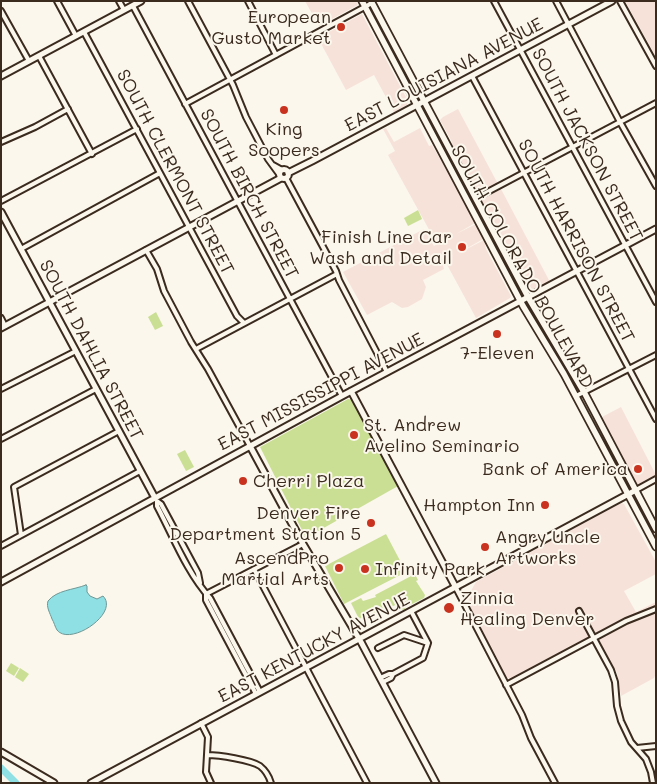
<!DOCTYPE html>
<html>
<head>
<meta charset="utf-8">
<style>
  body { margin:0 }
  #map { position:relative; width:657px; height:784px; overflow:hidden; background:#fbf7ec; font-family:Mali,sans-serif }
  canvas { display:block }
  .frame { position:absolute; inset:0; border:2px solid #3b2a1e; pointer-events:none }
</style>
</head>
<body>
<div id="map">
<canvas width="657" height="784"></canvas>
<div class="frame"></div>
</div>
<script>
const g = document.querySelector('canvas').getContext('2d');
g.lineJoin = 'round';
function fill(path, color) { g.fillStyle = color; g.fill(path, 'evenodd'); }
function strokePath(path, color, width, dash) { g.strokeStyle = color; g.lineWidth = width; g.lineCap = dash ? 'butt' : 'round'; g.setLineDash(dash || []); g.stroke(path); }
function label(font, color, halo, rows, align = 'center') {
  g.font = font + ' Mali,sans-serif'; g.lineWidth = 4; g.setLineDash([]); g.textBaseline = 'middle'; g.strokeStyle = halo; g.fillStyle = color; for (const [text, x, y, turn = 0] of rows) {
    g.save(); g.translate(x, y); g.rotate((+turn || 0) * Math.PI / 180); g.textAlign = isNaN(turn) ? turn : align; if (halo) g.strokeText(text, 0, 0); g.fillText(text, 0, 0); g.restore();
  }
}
fill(new Path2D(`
  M 305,1 L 356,1 L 358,5 L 319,26 Z
  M 625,1 L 656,1 L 656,57 Z
  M 362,14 L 408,101 L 407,105 L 394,112 L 374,75 L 346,90 L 318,38 Z
  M 458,109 L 498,184 L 479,194 L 477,193 L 453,149 L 452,142 L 440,120 L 443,117 Z
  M 386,128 L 394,142 L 420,128 L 429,146 L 432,145 L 477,222 L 456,234 L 478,223 L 485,238 L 457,254 L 484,240 L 486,249 L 511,296 L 510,298 L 476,318 L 445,261 L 442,262 L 444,269 L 423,280 L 426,287 L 422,299 L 408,307 L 402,308 L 392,302 L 367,315 L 343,272 L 424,229 L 434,246 L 437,244 L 388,155 L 395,151 L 383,129 Z
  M 501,189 L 550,282 L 532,291 L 530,291 L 508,246 L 504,244 L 482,204 L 482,198 Z
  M 621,407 L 656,475 L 637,486 L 602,417 Z
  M 621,503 L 624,504 L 656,562 L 656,574 L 624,591 L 636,612 L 656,602 L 656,673 L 654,678 L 621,696 L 617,673 L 596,634 L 512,678 L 508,678 L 504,675 L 482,634 L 469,603 L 468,596 L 476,582 Z`), '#f7e2da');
fill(new Path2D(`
  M 418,210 L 422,219 L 408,226 L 404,218 Z
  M 156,312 L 163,326 L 155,330 L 148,317 Z
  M 348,399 L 353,400 L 398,486 L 306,538 L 260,447 Z
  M 185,450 L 194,467 L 186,471 L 177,454 Z
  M 386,534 L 406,572 L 344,604 L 325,566 Z
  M 415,574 L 418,580 L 416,581 L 425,595 L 424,598 L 406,607 L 404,610 L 401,609 L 399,603 L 365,621 L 363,617 L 359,619 L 351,603 L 361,598 L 363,601 L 376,597 L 375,595 Z
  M 11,663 L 19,668 L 14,676 L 6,671 Z
  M 20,668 L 29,674 L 23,682 L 15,677 Z`), '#cadf94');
const water = new Path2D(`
  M 86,585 L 87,586 L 87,592 L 90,596 L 97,599 L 103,596 C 120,613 70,647 57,630 C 55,627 54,622 52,619 C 50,613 46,607 48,601 C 57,590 73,590 86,585 Z`);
fill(water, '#8ee0e4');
strokePath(water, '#6d9795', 1);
strokePath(new Path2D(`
  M 1,768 L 16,783`), '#8ee0e4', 7);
const street = new Path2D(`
  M 57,1 L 76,36
  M 119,1 L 124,10
  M 188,1 L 233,85 L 246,117 L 268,159 L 279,174
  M 248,1 L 276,55
  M 494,1 L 656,302
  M 556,1 L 620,122 L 656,186
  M 620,1 L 656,66
  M 133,6 L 342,396
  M 1,11 L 29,61
  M 84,32 L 237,316 L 244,323
  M 39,56 L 92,154
  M 472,76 L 656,419
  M 185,104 L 372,3
  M 1,142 L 35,127 L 68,109
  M 273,165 L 282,170
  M 286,178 L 336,271 L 339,280 L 387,372
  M 476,198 L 656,103
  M 1,201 L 137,129
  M 21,249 L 160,173
  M 146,250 L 157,269 L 164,291 L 191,342 L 208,369 L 250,446
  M 1,318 L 5,326
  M 196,349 L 337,274
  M 1,389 L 76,351
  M 576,396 L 656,355
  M 1,439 L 96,389
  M 636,490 L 656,479
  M 157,501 L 161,504 L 198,573 L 200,583
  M 157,502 L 157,506 C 173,536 187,573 210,598 L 260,692
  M 21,535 L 14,487 L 119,431
  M 1,546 L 140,471
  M 254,569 L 367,783
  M 455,586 L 522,715 L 531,738 L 555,783
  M 206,594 L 206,600 L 256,694
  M 206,594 L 303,544
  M 579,611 L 611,670 L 615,682 L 617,706 L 621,721 L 631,742 L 646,759 L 651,772 L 653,783
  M 378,648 L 404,635 L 428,643
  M 380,678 L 389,674 L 393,674
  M 383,682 L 391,678 L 393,674 L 423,658 L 428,643 L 411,611
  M 506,685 L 626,621 L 656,609
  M 201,723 L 208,737 L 206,772 L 211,783
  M 637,748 L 656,746
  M 207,755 C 219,755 251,760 260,766 C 265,770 269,776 271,783`);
const secondary = new Path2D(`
  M 1,76 L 141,1
  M279.5 174a4.5 4.5 0 1 1 9 0a4.5 4.5 0 1 1-9 0Z
  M 288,173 L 312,161 L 612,1
  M 1,212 L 155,498
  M 1,328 L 281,178
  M 351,391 L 455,586
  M 250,446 L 303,544 L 361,642 L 436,783
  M 1,582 L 342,396 L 656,229
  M 1,752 L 54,783
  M 91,783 L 636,490`);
const primary = new Path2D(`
  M 362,1 L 495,253 L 523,306 L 564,374 L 656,547
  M 371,1 L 528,297 L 584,392 L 656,529`);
strokePath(street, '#3b2a1e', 8);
strokePath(secondary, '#3b2a1e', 9);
strokePath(primary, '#3b2a1e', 9);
strokePath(street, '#fbf7ec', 4);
strokePath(secondary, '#fbf7ec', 5);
strokePath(primary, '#fbf7ec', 5.5);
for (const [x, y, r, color] of [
  [341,27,5,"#c8321e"],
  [284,110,5,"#c8321e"],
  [462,247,5,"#c8321e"],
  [497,334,5,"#c8321e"],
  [354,435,5,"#c8321e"],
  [638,469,5,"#c8321e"],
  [243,481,5,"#c8321e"],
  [545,505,5,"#c8321e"],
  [371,523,5,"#c8321e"],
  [485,547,5,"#c8321e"],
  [339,568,5,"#c8321e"],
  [365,569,5,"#c8321e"],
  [449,608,6,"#c8321e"]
]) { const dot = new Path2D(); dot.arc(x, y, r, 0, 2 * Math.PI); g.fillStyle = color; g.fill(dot); strokePath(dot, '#fbf7ec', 2); }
label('18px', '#3b2a1e', '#fbf7ec', [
  ["European",331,17],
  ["Gusto Market",331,38],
  ["King",284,129,"center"],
  ["Soopers",284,150,"center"],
  ["Finish Line Car",452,237],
  ["Wash and Detail",452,258],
  ["7-Eleven",497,353,"center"],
  ["St. Andrew",364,425,"left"],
  ["Avelino Seminario",364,446,"left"],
  ["Bank of America",628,469],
  ["Cherri Plaza",253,481,"left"],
  ["Hampton Inn",535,505],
  ["Denver Fire",361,513],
  ["Department Station 5",361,534],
  ["Angry Uncle",495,537,"left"],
  ["Artworks",495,558,"left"],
  ["AscendPro",329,558],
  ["Martial Arts",329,579],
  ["Infinity Park",375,569,"left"],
  ["Zinnia",460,598,"left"],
  ["Healing Denver",460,619,"left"]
], 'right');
label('18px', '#3b2a1e', '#fbf7ec', [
  ["EAST LOUISIANA AVENUE",444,75,-28],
  ["SOUTH JACKSON STREET",587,145,62],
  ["SOUTH CLERMONT STREET",175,172,62],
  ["SOUTH BIRCH STREET",249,194,62],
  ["SOUTH HARRISON STREET",576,241,62],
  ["SOUTH COLORADO BOULEVARD",522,267,61],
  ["SOUTH DAHLIA STREET",91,350,62],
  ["EAST MISSISSIPPI AVENUE",321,392,-28],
  ["EAST KENTUCKY AVENUE",314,648,-28]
]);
</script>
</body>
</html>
